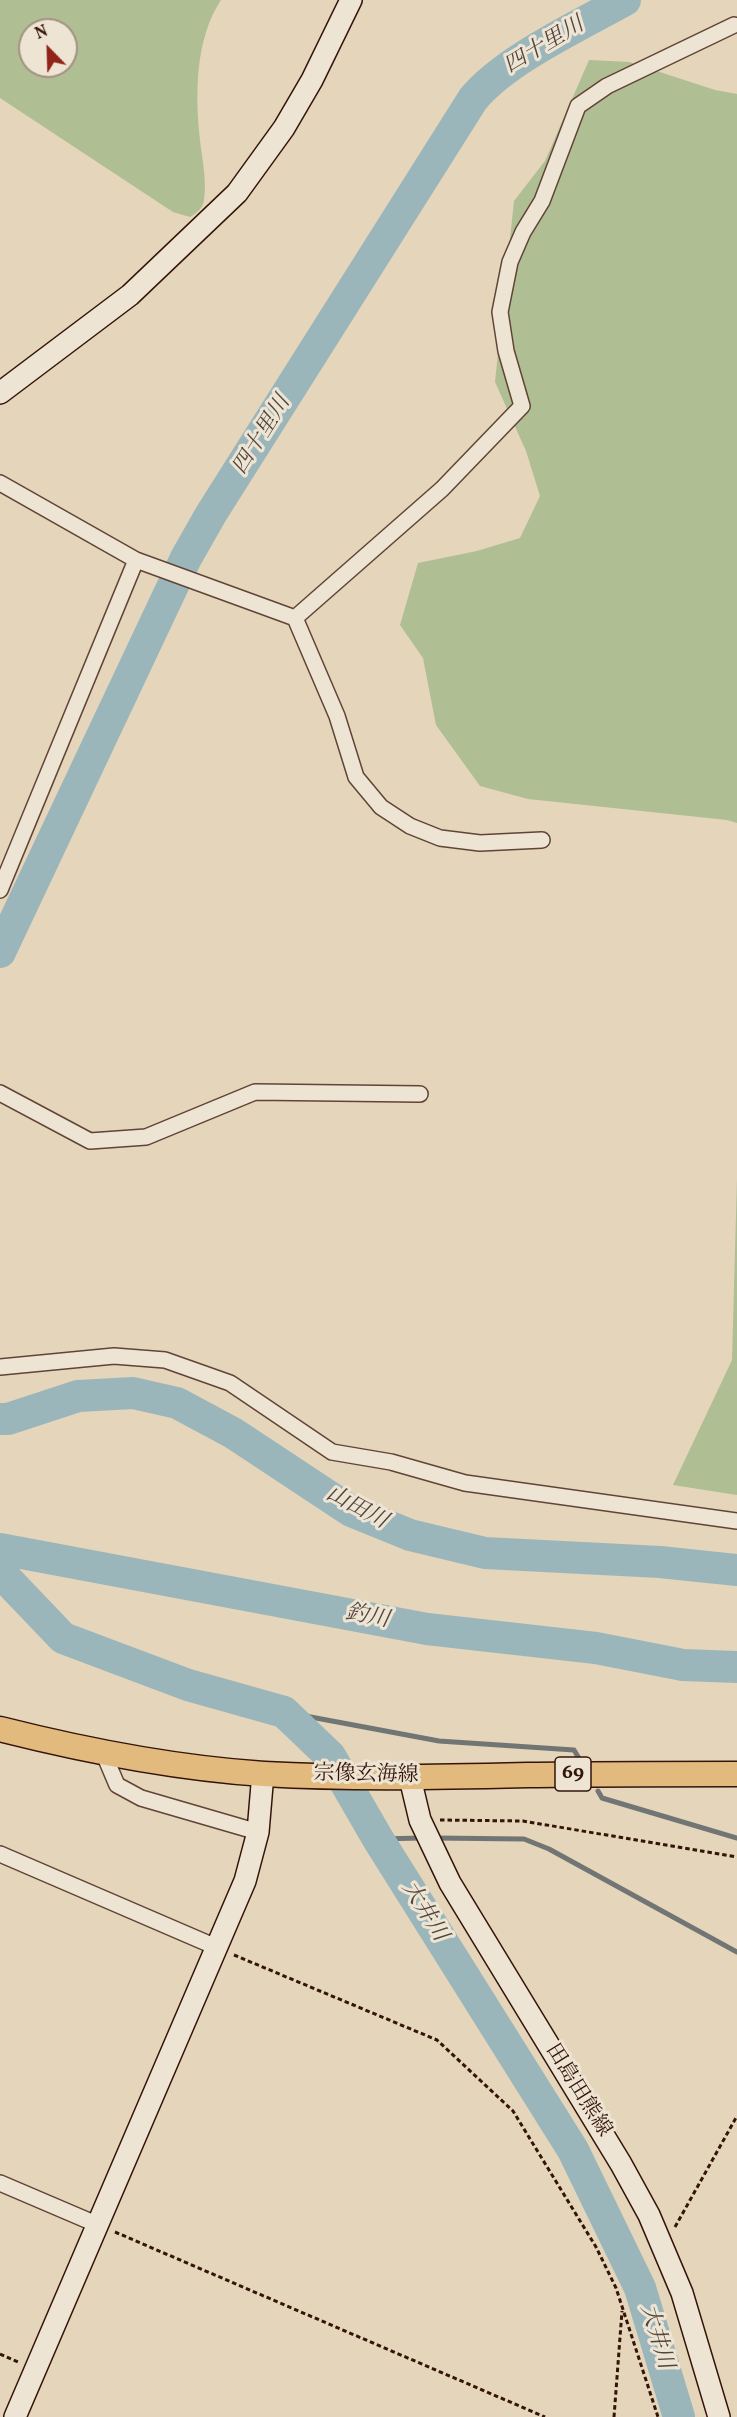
<!DOCTYPE html>
<html>
<head>
<meta charset="utf-8">
<style>
  body { margin:0 }
  #map { position:relative; width:737px; height:2417px; overflow:hidden; background:#e4d5bb; font-family:Vollkorn,serif }
  canvas { display:block }
  .north { position:absolute; left:18px; top:18px; width:60px; height:60px; box-sizing:border-box; background:#ede4d3; border:2px solid #a39182; border-radius:50%; rotate:337deg; font-size:16px; font-weight:700; line-height:24px; text-align:center; color:#341408 }
  .north::after { content:''; display:block; margin:auto; width:21px; height:27px; background:#8f2418; clip-path:polygon(50% 0,100% 100%,50% 72%,0 100%) }
</style>
</head>
<body>
<div id="map">
<canvas width="737" height="2417"></canvas>
<div class="north">N</div>
</div>
<script>
const g = document.querySelector('canvas').getContext('2d');
g.lineJoin = 'round';
function fill(path, color) { g.fillStyle = color; g.fill(path, 'evenodd'); }
function strokePath(path, color, width, dash) { g.strokeStyle = color; g.lineWidth = width; g.lineCap = dash ? 'butt' : 'round'; g.setLineDash(dash || []); g.stroke(path); }
function label(font, color, halo, rows, align = 'center') {
  g.font = font + ' Vollkorn,"Noto Serif JP",serif'; g.lineWidth = 6; g.setLineDash([]); g.textBaseline = 'middle'; g.strokeStyle = halo; g.fillStyle = color; for (const [text, x, y, turn = 0] of rows) {
    g.save(); g.translate(x, y); g.rotate((+turn || 0) * Math.PI / 180); g.textAlign = isNaN(turn) ? turn : align; if (halo) g.strokeText(text, 0, 0); g.fillText(text, 0, 0); g.restore();
  }
}
fill(new Path2D(`
  M 0,0 L 221,0 C 195,39 195,95 200,140 C 202,159 207,180 204,200 C 203,208 197,213 190,217 L 173,212 L 0,98 ZM 30,30 L 66,30 L 66,66 L 30,66 Z
  M 589,60 L 629,62 L 715,90 L 737,94 L 737,823 L 727,820 L 528,799 L 480,786 L 436,725 L 423,658 L 400,625 L 418,563 L 477,551 L 520,538 L 540,496 L 526,451 L 495,382 L 514,201 L 545,161 Z
  M 737,1179 L 737,1495 L 673,1485 L 732,1360 Z`), '#b0be93');
strokePath(new Path2D(`
  M 284,1712 L 439,1741 L 574,1750 L 580,1760
  M 598,1791 L 602,1798 L 737,1838
  M 434,1838 L 524,1839 L 549,1849 L 737,1952
  M 378,1839 L 422,1838`), '#717573', 5);
strokePath(new Path2D(`
  M 0,952 L 186,558 L 211,514 L 473,99 C 505,60 580,25 625,0
  M 0,1419 L 8,1419 L 78,1396 L 133,1393 L 177,1403 L 233,1433 L 351,1511 L 410,1535 L 485,1553 L 660,1562 L 737,1570
  M 0,1549 L 427,1629 L 596,1648 L 683,1665 L 737,1667
  M 0,1572 L 63,1638 L 188,1685 L 284,1712 L 330,1756 L 378,1839 L 573,2150 L 640,2288 L 679,2417`), '#9ab6ba', 32);
const street = new Path2D(`
  M 0,483 L 136,560 L 295,618 L 337,716 L 356,777 L 381,807 L 410,826 L 440,838 L 480,843 L 542,840
  M 295,618 L 442,489 L 522,406 L 506,351 L 500,312 L 510,262 L 523,232 L 542,201 L 578,106 L 607,86 L 734,25
  M 0,890 L 136,560
  M 0,1093 L 90,1141 L 146,1137 L 255,1092 L 420,1094
  M 0,1367 L 114,1356 L 165,1360 L 230,1383 L 332,1452 L 391,1462 L 465,1483 L 737,1521
  M 103,1752 L 117,1785 L 141,1798 L 258,1832
  M 0,1854 L 216,1947
  M 0,2183 L 96,2224`);
const secondary = new Path2D(`
  M 0,393 L 130,295 L 237,193 L 284,128 L 312,80 L 351,0
  M 410,1778 L 420,1820 L 450,1883 L 621,2164 L 649,2215 L 682,2293 L 719,2417
  M 15,2417 L 245,1881 L 258,1832 L 263,1773`);
const primary = new Path2D(`
  M 0,1729 C 87,1751 175,1768 264,1774 C 352,1779 440,1777 528,1775 C 598,1774 667,1774 737,1774`);
strokePath(street, '#604435', 18);
strokePath(secondary, '#341408', 24);
strokePath(primary, '#341408', 27);
strokePath(new Path2D(`
  M 440,1820 L 523,1821 L 737,1857
  M 234,1955 L 437,2040 L 513,2111 L 596,2247 L 616,2288 L 658,2417
  M 675,2227 L 737,2116
  M 115,2232 L 545,2417
  M 0,2354 L 18,2362
  M 614,2417 L 622,2311`), '#341408', 3, [4.5, 3]);
strokePath(street, '#ede4d3', 15);
strokePath(secondary, '#ede4d3', 21);
strokePath(primary, '#e2ba7e', 24);
for (const [x, y, w] of [
  [573,1774,36]
]) { const box = new Path2D(); box.roundRect(x - w / 2, y - 17, w, 34, 4.5); g.fillStyle = '#ede4d3'; g.fill(box); strokePath(box, '#341408', 1.5); }
label('bold 20px', '#341408', null, [
  ["69",573,1774]
]);
label('21px', '#341408', '#ede4d3', [
  ["宗像玄海線",366,1776,1],
  ["田島田熊線",577,2091,58]
]);
label('italic 22px', '#53453d', '#ede4d3', [
  ["四十里川",545,47,-31],
  ["四十里川",263,436,-58],
  ["山田川",356,1509,28],
  ["釣川",367,1618,11],
  ["大井川",423,1912,58],
  ["大井川",655,2337,73]
]);
</script>
</body>
</html>
